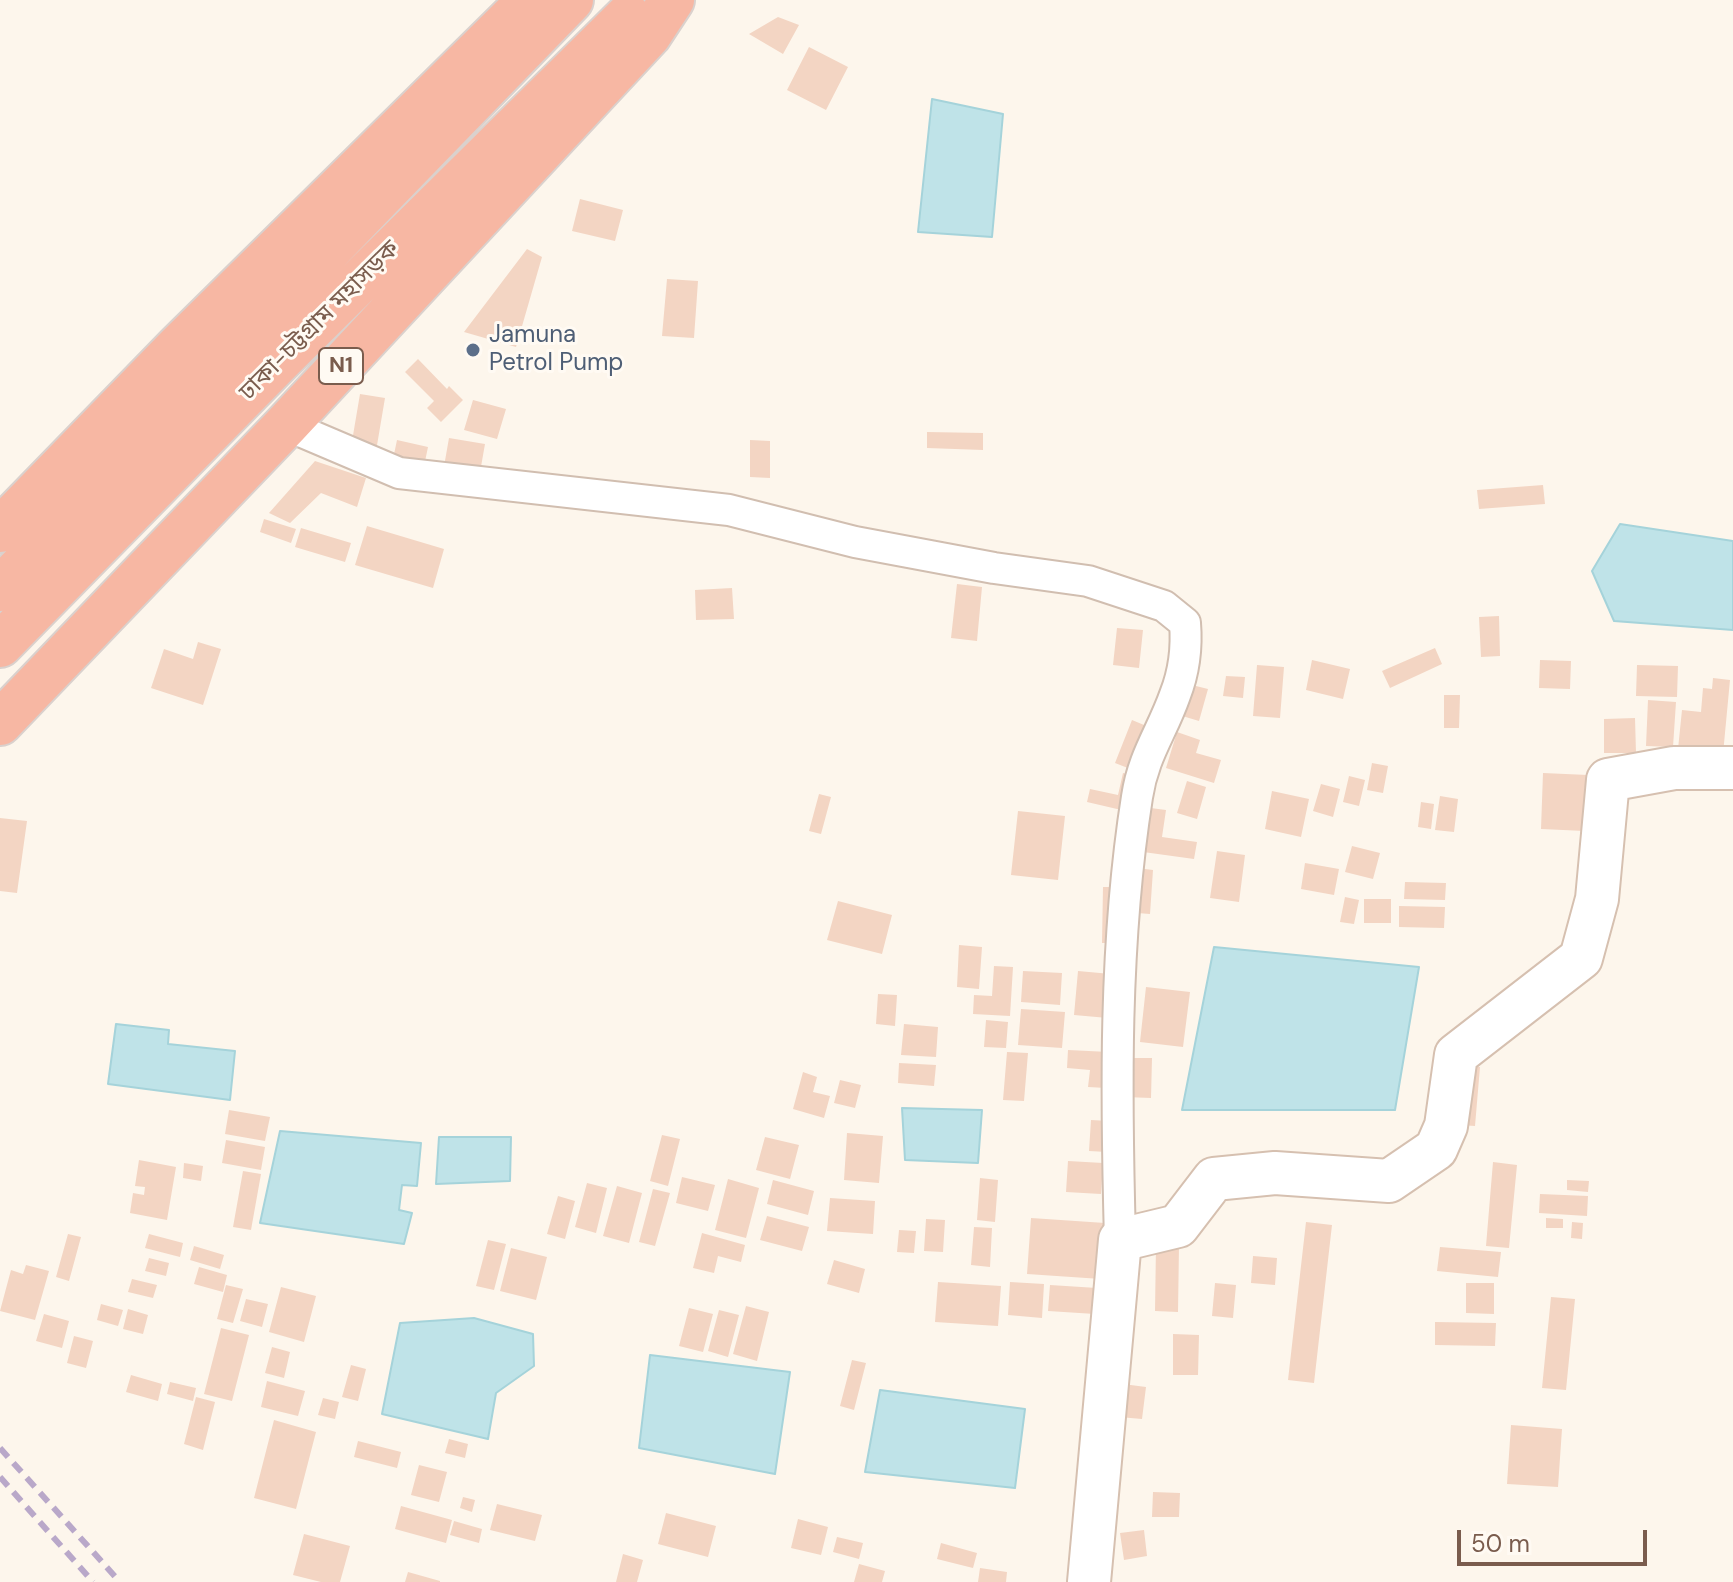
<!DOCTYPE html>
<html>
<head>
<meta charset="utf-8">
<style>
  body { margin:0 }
  #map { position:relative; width:1733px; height:1582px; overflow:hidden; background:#fdf6ec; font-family:"DM Sans",sans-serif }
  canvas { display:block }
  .scale { position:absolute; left:1457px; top:1530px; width:190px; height:36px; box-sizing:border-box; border:4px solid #7a5c4d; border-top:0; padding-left:10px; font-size:24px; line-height:28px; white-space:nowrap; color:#7a5c4d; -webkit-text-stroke:6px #fffaf3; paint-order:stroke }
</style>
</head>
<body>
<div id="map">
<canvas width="1733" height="1582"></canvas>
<div class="scale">50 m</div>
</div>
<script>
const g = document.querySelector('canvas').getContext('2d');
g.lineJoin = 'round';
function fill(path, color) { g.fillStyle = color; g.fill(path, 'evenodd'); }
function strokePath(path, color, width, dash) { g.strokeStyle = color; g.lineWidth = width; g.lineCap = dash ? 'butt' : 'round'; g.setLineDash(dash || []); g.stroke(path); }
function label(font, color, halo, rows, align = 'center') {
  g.font = font + ' "DM Sans","Noto Sans Bengali",sans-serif'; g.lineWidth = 6; g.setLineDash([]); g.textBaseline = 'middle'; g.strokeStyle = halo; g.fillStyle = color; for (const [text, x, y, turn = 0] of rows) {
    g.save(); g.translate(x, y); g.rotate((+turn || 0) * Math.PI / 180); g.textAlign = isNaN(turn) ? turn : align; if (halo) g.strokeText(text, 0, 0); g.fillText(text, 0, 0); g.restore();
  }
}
const water = new Path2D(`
  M 932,99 L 1003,114 L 992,237 L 918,232 Z
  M 1620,524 L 1733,541 L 1733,630 L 1614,621 L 1592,571 Z
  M 1214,947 L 1419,967 L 1395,1110 L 1182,1110 Z
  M 116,1024 L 169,1030 L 168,1044 L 235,1051 L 230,1100 L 108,1084 Z
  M 902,1108 L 982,1110 L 978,1163 L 905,1160 Z
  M 280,1131 L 421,1143 L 417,1186 L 402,1185 L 399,1210 L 412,1213 L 404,1244 L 260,1223 Z
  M 439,1137 L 511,1137 L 510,1181 L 436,1184 Z
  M 474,1318 L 533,1334 L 534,1366 L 496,1393 L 488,1439 L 382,1414 L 400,1323 Z
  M 650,1355 L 790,1372 L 775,1474 L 639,1448 Z
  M 880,1390 L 1025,1409 L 1015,1488 L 865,1472 Z`);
fill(water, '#bfe3e8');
strokePath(water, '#a5d3da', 2);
fill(new Path2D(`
  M 778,17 L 799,25 L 783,54 L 749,34 Z
  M 809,47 L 848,67 L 826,110 L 787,90 Z
  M 580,199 L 623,210 L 615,241 L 572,231 Z
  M 527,249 L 542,257 L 516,347 L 464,332 Z
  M 667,279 L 698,281 L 694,338 L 662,336 Z
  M 418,359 L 447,389 L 449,386 L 463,400 L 441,422 L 427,408 L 434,401 L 405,372 Z
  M 360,394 L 385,398 L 374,463 L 349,459 Z
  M 473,400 L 506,409 L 497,439 L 464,430 Z
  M 927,432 L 983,433 L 983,450 L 927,448 Z
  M 449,438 L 485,444 L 479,478 L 443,472 Z
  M 397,440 L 428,447 L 423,471 L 392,464 Z
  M 750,440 L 770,441 L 770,478 L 750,477 Z
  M 315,461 L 366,478 L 357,507 L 321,493 L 290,523 L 269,513 Z
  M 1543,485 L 1545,504 L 1479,509 L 1477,490 Z
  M 264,519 L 296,529 L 291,543 L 260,532 Z
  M 367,526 L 444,549 L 433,588 L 355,565 Z
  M 301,528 L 351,543 L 345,562 L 295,547 Z
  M 957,584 L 982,587 L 977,641 L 951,638 Z
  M 732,588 L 734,619 L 696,620 L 695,590 Z
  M 1499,616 L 1500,656 L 1481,657 L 1479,617 Z
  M 1117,628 L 1143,630 L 1139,668 L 1113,665 Z
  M 198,642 L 221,649 L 203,705 L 151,688 L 164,649 L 193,659 Z
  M 1435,648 L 1442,664 L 1390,688 L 1382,671 Z
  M 1312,660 L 1350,669 L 1343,699 L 1306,690 Z
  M 1540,660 L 1571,661 L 1570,689 L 1539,688 Z
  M 1257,665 L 1284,667 L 1280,718 L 1253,716 Z
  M 1637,665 L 1678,666 L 1677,697 L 1636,696 Z
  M 1226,676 L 1245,677 L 1243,698 L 1223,696 Z
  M 1713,678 L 1730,680 L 1723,754 L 1678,749 L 1682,710 L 1701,712 L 1703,688 L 1712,689 Z
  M 1188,684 L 1208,689 L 1199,721 L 1179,715 Z
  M 1444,695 L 1460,695 L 1459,728 L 1444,728 Z
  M 1648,700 L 1676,702 L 1673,747 L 1646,746 Z
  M 1635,718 L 1636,753 L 1604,753 L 1604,719 Z
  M 1132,720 L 1156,730 L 1138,772 L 1115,763 Z
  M 1177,732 L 1200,740 L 1196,753 L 1221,760 L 1214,783 L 1166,768 Z
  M 1372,763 L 1388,766 L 1383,793 L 1367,790 Z
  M 1123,773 L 1138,777 L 1130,812 L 1087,802 L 1090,789 L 1118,795 Z
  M 1543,773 L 1588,775 L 1585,831 L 1541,829 Z
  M 1349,776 L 1365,780 L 1359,806 L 1343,802 Z
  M 1187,781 L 1206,787 L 1197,819 L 1177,813 Z
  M 1321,784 L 1340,789 L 1333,817 L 1313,811 Z
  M 1272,791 L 1309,799 L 1301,837 L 1265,829 Z
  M 819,794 L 831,797 L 821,834 L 809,831 Z
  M 1440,796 L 1458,799 L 1454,832 L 1435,830 Z
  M 1421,802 L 1434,804 L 1431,829 L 1418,827 Z
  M 1143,807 L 1166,810 L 1162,837 L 1197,842 L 1194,859 L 1136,851 Z
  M 1018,811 L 1065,816 L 1058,880 L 1011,875 Z
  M 0,818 L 27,821 L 17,893 L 0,891 Z
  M 1352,846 L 1380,853 L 1373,879 L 1345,872 Z
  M 1217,851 L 1245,855 L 1239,902 L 1210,898 Z
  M 1305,863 L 1339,869 L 1334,895 L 1301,889 Z
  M 1128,867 L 1153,870 L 1150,914 L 1124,912 Z
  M 1405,882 L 1446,883 L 1445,900 L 1404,899 Z
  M 1103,887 L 1120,887 L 1120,943 L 1102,943 Z
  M 1345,897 L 1359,900 L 1354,924 L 1340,922 Z
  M 1364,899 L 1391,899 L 1391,923 L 1364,923 Z
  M 838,901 L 892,915 L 882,954 L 827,940 Z
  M 1399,906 L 1445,907 L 1444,928 L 1399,927 Z
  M 959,945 L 982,947 L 979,989 L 957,987 Z
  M 994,966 L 1013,967 L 1010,1016 L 973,1014 L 974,995 L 992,996 Z
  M 1023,971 L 1062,973 L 1060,1005 L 1021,1002 Z
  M 1078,971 L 1122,975 L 1119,1019 L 1074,1015 Z
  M 1146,987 L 1190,992 L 1183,1047 L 1140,1042 Z
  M 878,994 L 897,995 L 895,1026 L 876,1024 Z
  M 1021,1009 L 1065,1012 L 1062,1048 L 1018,1045 Z
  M 986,1020 L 1008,1022 L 1006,1048 L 984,1047 Z
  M 904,1024 L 938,1027 L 936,1057 L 901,1055 Z
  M 1068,1050 L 1109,1052 L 1106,1088 L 1088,1087 L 1090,1070 L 1067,1068 Z
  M 1007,1052 L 1028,1053 L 1024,1101 L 1003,1100 Z
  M 1126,1058 L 1152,1058 L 1151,1098 L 1125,1097 Z
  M 899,1063 L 936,1065 L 934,1086 L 898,1083 Z
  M 1465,1065 L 1480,1067 L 1475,1126 L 1460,1125 Z
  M 803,1072 L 817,1077 L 813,1092 L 830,1096 L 824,1118 L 793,1109 Z
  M 840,1080 L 861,1085 L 855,1108 L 834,1103 Z
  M 229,1110 L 270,1117 L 265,1141 L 225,1134 Z
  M 1091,1120 L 1109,1121 L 1107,1152 L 1089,1151 Z
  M 847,1133 L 883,1136 L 879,1183 L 844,1180 Z
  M 662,1135 L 680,1139 L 668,1186 L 650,1181 Z
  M 765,1137 L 799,1145 L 790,1179 L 756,1170 Z
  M 226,1140 L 265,1147 L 261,1170 L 222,1163 Z
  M 139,1160 L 176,1167 L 167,1220 L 130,1213 L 133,1193 L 144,1195 L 145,1187 L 135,1186 Z
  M 1068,1161 L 1103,1163 L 1101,1194 L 1066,1192 Z
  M 1493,1162 L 1517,1165 L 1509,1248 L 1486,1246 Z
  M 184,1163 L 203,1166 L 201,1181 L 183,1178 Z
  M 243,1171 L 261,1174 L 251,1230 L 233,1227 Z
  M 682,1177 L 715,1185 L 708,1211 L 676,1203 Z
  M 980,1178 L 998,1180 L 995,1222 L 977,1220 Z
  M 728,1179 L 759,1188 L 746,1238 L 715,1230 Z
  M 773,1180 L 814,1191 L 808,1215 L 767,1204 Z
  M 1567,1180 L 1589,1181 L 1588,1192 L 1567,1190 Z
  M 587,1183 L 607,1188 L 596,1233 L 575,1227 Z
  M 617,1186 L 642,1193 L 629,1243 L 603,1236 Z
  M 653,1189 L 670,1193 L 655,1246 L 639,1242 Z
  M 1540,1194 L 1588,1196 L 1587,1216 L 1539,1213 Z
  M 558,1196 L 575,1201 L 565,1239 L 547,1234 Z
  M 830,1198 L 875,1201 L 873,1234 L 827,1231 Z
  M 767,1216 L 809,1227 L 802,1251 L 760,1240 Z
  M 1031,1218 L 1105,1223 L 1101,1279 L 1027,1274 Z
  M 1546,1218 L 1563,1219 L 1563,1228 L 1546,1228 Z
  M 926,1219 L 945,1220 L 943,1252 L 924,1251 Z
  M 1306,1222 L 1332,1225 L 1314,1383 L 1288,1380 Z
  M 1572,1222 L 1583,1223 L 1582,1239 L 1571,1238 Z
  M 974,1227 L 992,1228 L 990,1267 L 971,1265 Z
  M 899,1230 L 916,1231 L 914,1253 L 897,1252 Z
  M 702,1233 L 745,1245 L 741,1262 L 718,1256 L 714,1273 L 693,1268 Z
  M 68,1234 L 81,1237 L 69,1281 L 56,1277 Z
  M 149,1234 L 183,1243 L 180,1257 L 145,1248 Z
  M 488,1240 L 506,1244 L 494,1290 L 476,1286 Z
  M 1156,1245 L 1179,1246 L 1178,1312 L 1155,1311 Z
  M 194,1246 L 224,1255 L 220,1269 L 190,1260 Z
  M 1440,1247 L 1501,1252 L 1498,1277 L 1437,1271 Z
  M 511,1248 L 547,1257 L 536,1300 L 500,1291 Z
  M 1253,1256 L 1277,1258 L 1275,1285 L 1251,1283 Z
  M 149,1258 L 169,1263 L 166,1276 L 145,1271 Z
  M 834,1260 L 865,1269 L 859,1293 L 827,1284 Z
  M 26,1265 L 49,1271 L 35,1320 L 0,1311 L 11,1270 L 23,1274 Z
  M 199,1267 L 227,1275 L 223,1292 L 194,1284 Z
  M 132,1279 L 157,1285 L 153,1298 L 128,1292 Z
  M 938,1282 L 1001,1286 L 998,1326 L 935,1322 Z
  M 1010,1282 L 1044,1284 L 1042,1318 L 1008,1315 Z
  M 1215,1283 L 1236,1285 L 1233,1318 L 1212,1316 Z
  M 1466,1283 L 1494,1283 L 1494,1314 L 1466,1313 Z
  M 226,1285 L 243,1289 L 233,1323 L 217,1319 Z
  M 1050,1285 L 1097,1288 L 1095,1314 L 1048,1311 Z
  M 281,1287 L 316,1296 L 304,1342 L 269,1332 Z
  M 1551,1297 L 1575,1299 L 1566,1390 L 1542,1388 Z
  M 246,1299 L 268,1304 L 262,1327 L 240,1321 Z
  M 101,1304 L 123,1310 L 118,1326 L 97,1320 Z
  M 746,1306 L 769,1312 L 757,1361 L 733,1354 Z
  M 689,1308 L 713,1314 L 703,1352 L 679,1346 Z
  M 128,1309 L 148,1315 L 143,1334 L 123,1329 Z
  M 719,1310 L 739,1315 L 728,1357 L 708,1351 Z
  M 44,1314 L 69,1321 L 62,1348 L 36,1341 Z
  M 1435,1322 L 1496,1323 L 1495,1346 L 1435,1345 Z
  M 221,1328 L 249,1335 L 232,1401 L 204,1394 Z
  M 1173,1334 L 1199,1335 L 1198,1375 L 1173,1375 Z
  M 74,1336 L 93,1341 L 86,1368 L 67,1363 Z
  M 272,1347 L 290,1352 L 284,1378 L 265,1373 Z
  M 852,1360 L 866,1363 L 854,1410 L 840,1406 Z
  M 351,1365 L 366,1369 L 358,1401 L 342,1397 Z
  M 131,1375 L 162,1384 L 158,1401 L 126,1392 Z
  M 267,1381 L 305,1391 L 298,1416 L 261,1407 Z
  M 170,1382 L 196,1388 L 193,1401 L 167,1394 Z
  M 1123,1384 L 1146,1387 L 1142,1419 L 1119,1417 Z
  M 196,1397 L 215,1402 L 203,1450 L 184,1444 Z
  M 323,1398 L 339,1402 L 335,1419 L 318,1415 Z
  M 274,1420 L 316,1432 L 296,1509 L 254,1498 Z
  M 1511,1425 L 1562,1429 L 1558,1487 L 1507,1484 Z
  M 449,1439 L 468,1444 L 465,1458 L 445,1453 Z
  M 358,1441 L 401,1452 L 397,1468 L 354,1457 Z
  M 419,1465 L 447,1472 L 439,1502 L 411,1495 Z
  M 1153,1492 L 1180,1493 L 1179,1517 L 1152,1517 Z
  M 463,1497 L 475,1500 L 472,1512 L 460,1508 Z
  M 497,1504 L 542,1515 L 535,1541 L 490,1530 Z
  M 401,1506 L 452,1520 L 446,1543 L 395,1529 Z
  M 666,1513 L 716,1526 L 708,1557 L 658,1544 Z
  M 798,1519 L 828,1527 L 821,1555 L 791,1548 Z
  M 454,1521 L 482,1529 L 479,1543 L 450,1535 Z
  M 1144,1530 L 1147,1556 L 1124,1560 L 1120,1533 Z
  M 304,1534 L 350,1546 L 340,1582 L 321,1582 L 293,1575 Z
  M 837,1537 L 863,1543 L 859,1559 L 833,1552 Z
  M 941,1543 L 977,1553 L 973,1568 L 937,1559 Z
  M 623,1554 L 643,1560 L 637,1582 L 616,1582 Z
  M 859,1564 L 885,1571 L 882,1582 L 854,1582 Z
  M 980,1568 L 1007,1572 L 1006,1582 L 978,1582 Z
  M 408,1572 L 440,1581 L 440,1582 L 405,1582 Z`), '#f3d5c3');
const street = new Path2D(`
  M 286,425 L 399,473 L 729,510 L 855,542 L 994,568 L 1088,581 L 1164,606 L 1185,623 C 1187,647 1184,672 1175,695 C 1162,732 1143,756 1137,797 C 1114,943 1116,1093 1120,1240`);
const secondary = new Path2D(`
  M 1089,1582 L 1120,1240 L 1178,1226 L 1214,1179 L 1275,1173 L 1389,1181 L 1436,1149 L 1446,1126 L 1456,1055 L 1581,958 L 1597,899 L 1608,780 L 1674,768 L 1733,768`);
const highway = new Path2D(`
  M 0,530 L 178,347 L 530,0
  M 0,589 L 571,0
  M 0,645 L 277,363 L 628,16
  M 0,723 L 286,425 L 649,35 L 672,0`);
strokePath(street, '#d1beb0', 34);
strokePath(secondary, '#d6c0b0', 46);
strokePath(highway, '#dad1cd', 48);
strokePath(street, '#fff', 30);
strokePath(secondary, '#fff', 42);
strokePath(highway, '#f7b7a3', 44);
strokePath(new Path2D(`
  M 0,1448 L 120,1582
  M 0,1477 L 93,1582`), '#b9a8c9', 6, [12, 8]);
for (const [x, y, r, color] of [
  [473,350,8,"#5c6f8a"]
]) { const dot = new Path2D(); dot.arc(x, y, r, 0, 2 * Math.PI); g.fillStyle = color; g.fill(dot); strokePath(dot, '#fffaf3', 3); }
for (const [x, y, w] of [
  [341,366,44]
]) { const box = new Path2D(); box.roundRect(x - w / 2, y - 18, w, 36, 6); g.fillStyle = '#fffaf3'; g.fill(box); strokePath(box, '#7a5c4d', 2); }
label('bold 22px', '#7a5c4d', null, [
  ["N1",341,366]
]);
label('24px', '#7a5c4d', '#fffaf3', [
  ["ঢাকা-চট্টগ্রাম মহাসড়ক",320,321,-45]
]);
label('24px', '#4e5e75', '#fffaf3', [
  ["Jamuna",489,336],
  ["Petrol Pump",489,364]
], 'left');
</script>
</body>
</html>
